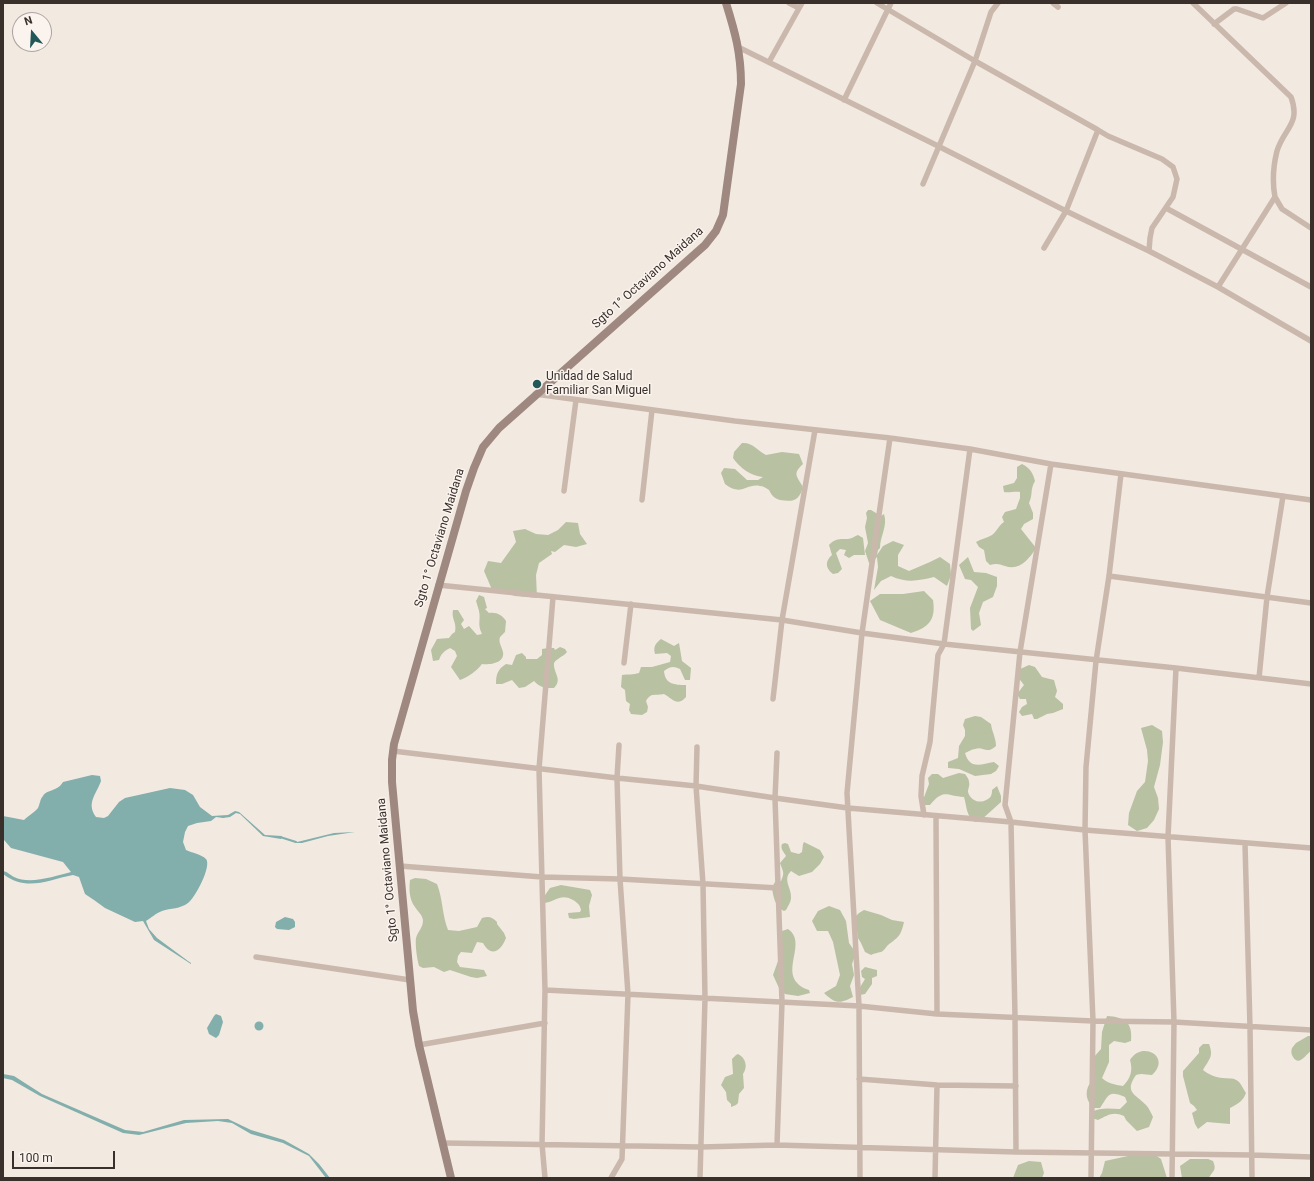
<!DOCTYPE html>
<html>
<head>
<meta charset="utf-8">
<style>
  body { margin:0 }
  #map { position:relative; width:1314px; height:1181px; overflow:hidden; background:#f2e9e1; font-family:Roboto,sans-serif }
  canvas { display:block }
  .frame { position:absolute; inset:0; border:4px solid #392f2b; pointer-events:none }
  .north { position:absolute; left:12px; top:12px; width:40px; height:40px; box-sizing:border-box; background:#faf3ee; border:1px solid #ada5a0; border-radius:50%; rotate:342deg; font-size:11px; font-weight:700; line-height:16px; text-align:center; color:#392f2b }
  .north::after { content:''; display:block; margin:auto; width:14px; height:18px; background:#235858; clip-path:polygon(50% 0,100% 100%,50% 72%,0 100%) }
  .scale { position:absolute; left:12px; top:1151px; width:103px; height:18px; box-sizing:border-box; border:2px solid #392f2b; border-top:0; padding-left:5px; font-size:12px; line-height:14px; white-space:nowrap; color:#392f2b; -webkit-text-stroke:3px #faf3ee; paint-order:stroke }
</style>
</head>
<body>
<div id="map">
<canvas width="1314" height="1181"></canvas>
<div class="frame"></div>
<div class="north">N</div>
<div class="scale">100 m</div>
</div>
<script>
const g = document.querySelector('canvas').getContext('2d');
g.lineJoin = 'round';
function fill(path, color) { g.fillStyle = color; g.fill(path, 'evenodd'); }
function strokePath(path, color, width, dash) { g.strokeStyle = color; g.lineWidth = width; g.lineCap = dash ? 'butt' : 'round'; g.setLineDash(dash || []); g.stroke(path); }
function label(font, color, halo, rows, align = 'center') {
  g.font = font + ' Roboto,sans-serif'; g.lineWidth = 3; g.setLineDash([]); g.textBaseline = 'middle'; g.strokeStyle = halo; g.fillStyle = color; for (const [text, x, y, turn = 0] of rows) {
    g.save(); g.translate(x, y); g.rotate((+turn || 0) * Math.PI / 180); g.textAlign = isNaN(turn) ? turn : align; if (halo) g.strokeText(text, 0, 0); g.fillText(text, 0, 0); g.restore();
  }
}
fill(new Path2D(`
  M 742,443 C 752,442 757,450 766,455 L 782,452 L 799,454 L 803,464 C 792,474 797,476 803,487 C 799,501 793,502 780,500 C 774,498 772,496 769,490 C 766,488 763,486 760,486 C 746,483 742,497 725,484 L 721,473 L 724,468 L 735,469 L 747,480 L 758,480 L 763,477 C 751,476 740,468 733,458 L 734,452 Z
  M 1022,464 C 1030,468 1033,473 1035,481 C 1030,489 1033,495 1029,503 L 1033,513 L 1033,519 L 1024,524 L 1021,529 L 1036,548 C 1029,559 1020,571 1005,566 C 999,564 997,563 990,565 L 986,561 L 984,550 L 979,547 L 976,542 C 981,539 987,538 992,535 C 997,531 999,525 1004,522 L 1002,517 L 1005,512 L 1016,509 L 1020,498 L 1020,492 C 1014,491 1010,493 1004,492 L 1003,486 L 1014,483 L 1017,478 L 1017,467 Z
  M 868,510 L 871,510 L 881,516 L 884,514 C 888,526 880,536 880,548 L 878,550 L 877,555 L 883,546 L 893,541 L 904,545 L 898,555 L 898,566 L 909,571 L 930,562 L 940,557 L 950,564 L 951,575 L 947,586 L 934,577 C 918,581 906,583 891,576 L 881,581 L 874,590 L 878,567 L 877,557 L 874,560 L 875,563 L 869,563 L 865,551 L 868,543 L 865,527 L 867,518 L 866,513 Z
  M 566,522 L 578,523 L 580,534 L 587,544 L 576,547 L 564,545 L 555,552 L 551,551 L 552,554 L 539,563 L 536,575 L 537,598 L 515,596 L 504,592 L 493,592 L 484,571 L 488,561 L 501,563 L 516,542 L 513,531 L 525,529 L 536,534 L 548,535 L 558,530 Z
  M 858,535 L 863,538 L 865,555 L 854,555 L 849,558 L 844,555 L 846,550 L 840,549 L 836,553 L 842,569 L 838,573 L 833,574 C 825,568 825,561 832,555 L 829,545 C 835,538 841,539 848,539 C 851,539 855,536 858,535 Z
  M 968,557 L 974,572 L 986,573 L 997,577 L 997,586 L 993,597 L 983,602 L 979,613 L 981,625 L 973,631 L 971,629 L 970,608 L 978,587 L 971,580 L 965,579 L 959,565 Z
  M 924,591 L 933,600 C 936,620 929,627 911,633 L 880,620 L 870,601 L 880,594 L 903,594 Z
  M 479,595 L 484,597 L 487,608 L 485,609 L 489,613 C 497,612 502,615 506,621 L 505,632 C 504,633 501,636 500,637 C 498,642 502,647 503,652 C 505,663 490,665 482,664 C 477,671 468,677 460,680 L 451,667 L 457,656 L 455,651 L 450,648 C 444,651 441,654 439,660 L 433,661 L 431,650 L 437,639 L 449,638 L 452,634 L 455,632 C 457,622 451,619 453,610 L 458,610 L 464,620 L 461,624 L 464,629 L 469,626 L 477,635 L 482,634 C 477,624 481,620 479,611 C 478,607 477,604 476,601 Z
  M 661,639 L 674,646 L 679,643 L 682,661 L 691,668 L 690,680 L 685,680 L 680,669 C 674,666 670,666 664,671 C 665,684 674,685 686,685 L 686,697 C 677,707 673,699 664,694 C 655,696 651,692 646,701 L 648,707 L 647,712 L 642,715 L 631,714 L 629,710 L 630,704 L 626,701 L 625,690 L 621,687 L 622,675 C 628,674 633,675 639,673 L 641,667 L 652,667 L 670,662 L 671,656 L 667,653 L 655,654 C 653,647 655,644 661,639 Z
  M 560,647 L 565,649 L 567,652 C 563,657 557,658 554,663 C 553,673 563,679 554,688 C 546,688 540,688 534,681 L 525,687 L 519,688 L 512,680 L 502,684 L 496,684 C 496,674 498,669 506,664 L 512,665 L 516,655 L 522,653 L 526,657 L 526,659 L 537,659 L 542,655 L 542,649 L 548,648 L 554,648 L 555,650 Z
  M 1029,665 L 1035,667 L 1042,677 L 1054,680 L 1057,691 L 1055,697 L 1063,704 L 1063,709 L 1053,713 L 1047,714 L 1037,719 L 1034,719 L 1032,714 L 1022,716 L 1019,712 L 1022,707 L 1027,704 L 1026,699 L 1020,699 L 1017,694 L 1024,685 L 1017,676 L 1018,670 Z
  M 975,716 L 981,717 L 991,724 C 992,732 996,738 996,746 C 986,755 984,746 975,749 C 972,749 968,752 965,753 C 970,770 981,764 994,762 L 999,766 L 996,771 L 991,774 L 975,776 L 959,769 L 948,768 L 948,762 L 958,758 L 959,746 L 965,736 L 965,730 L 963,725 L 965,719 Z
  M 1152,725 L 1162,731 L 1163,742 L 1160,765 L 1154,787 L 1158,798 L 1159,809 L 1154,820 L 1147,828 L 1137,831 L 1128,825 L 1129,813 L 1137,791 L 1145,782 L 1148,761 L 1147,750 L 1141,728 Z
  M 959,773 L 965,774 C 967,777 969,779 969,782 C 970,786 968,788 968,792 C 970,800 979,804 986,800 C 991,798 992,795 992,790 L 997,786 L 1001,796 L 1001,802 L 980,821 L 975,822 C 966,816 967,807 964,797 C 946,796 944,788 930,805 L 925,805 L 923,800 L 929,784 L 928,778 L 932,774 L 938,774 L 943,778 Z
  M 804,842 L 820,850 L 824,857 L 820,864 L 812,872 L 799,876 L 791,871 C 782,880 792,888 791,898 C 791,902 788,906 786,910 L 784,911 C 775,907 773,896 772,887 L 775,882 L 781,881 C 785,872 783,872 780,863 L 786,856 C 784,852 780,849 782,844 L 785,843 L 788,844 L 791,852 L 799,854 L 802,852 L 803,844 Z
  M 415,878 L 426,879 L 437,884 C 443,899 442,915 448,930 L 459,931 L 477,927 L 482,918 C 489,916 492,917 497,922 L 497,924 L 504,933 L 506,938 C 501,951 491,958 483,943 L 477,942 L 472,953 L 461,952 L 458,956 L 457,962 L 460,967 L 484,970 L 487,976 L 477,978 L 471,977 L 450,970 L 444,972 L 434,967 L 423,968 L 419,966 C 417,959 415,944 416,938 C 418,931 423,928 423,920 C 422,914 418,912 415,907 C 409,899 409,889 410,880 Z
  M 561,885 L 590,890 L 592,895 L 589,906 L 590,917 L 574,919 L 569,918 L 568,913 L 580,912 L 581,910 C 580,905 578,903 573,900 C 560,893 556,902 544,903 L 543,898 L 550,888 Z
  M 829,906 L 840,910 L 846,921 L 849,943 L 856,953 L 852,964 L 854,975 L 850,986 L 853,997 C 839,1004 836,1004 824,993 L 836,986 L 840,975 L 833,942 L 828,931 L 817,931 L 812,921 L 818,911 Z
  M 864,910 L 881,915 L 892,920 L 904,922 C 901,935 899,937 888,945 C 886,947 884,951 881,952 C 877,953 875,953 871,955 L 865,952 L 861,943 L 858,938 L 855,917 L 859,913 Z
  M 788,929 C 807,942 782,969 798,984 C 801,987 805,989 809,990 L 810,993 L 798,996 L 785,994 L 779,988 L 773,975 L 778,961 L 782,931 Z
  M 865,967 L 877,970 L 877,976 L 872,978 L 872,984 L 865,994 L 860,995 L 859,989 L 865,979 L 862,977 L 861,971 Z
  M 1107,1016 C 1124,1017 1133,1022 1131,1041 L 1125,1043 L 1114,1041 L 1109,1045 L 1109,1062 L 1102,1078 C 1107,1083 1115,1085 1123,1086 C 1131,1078 1133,1070 1130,1060 C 1142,1040 1172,1057 1152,1075 C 1146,1075 1142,1073 1136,1075 C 1124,1092 1135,1094 1146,1105 C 1149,1108 1151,1113 1153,1117 L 1149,1127 L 1137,1131 L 1126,1120 L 1124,1116 C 1113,1111 1108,1115 1098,1120 L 1092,1118 L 1092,1112 C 1101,1107 1110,1109 1120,1109 L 1127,1102 L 1125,1097 C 1108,1090 1109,1095 1100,1108 L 1094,1108 C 1085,1101 1084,1088 1093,1080 L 1093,1058 L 1101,1049 L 1102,1032 Z
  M 1308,1036 L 1311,1036 L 1311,1051 C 1306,1054 1299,1067 1293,1057 C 1291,1054 1291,1051 1292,1048 L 1296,1043 Z
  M 1203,1044 L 1209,1044 C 1214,1057 1209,1059 1203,1070 C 1208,1074 1216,1078 1223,1078 C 1229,1079 1234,1077 1239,1082 C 1242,1085 1243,1089 1246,1093 C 1243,1101 1238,1104 1230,1108 L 1230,1124 L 1207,1122 L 1198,1129 L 1195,1124 L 1192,1113 L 1197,1110 L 1194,1106 L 1190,1103 L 1183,1076 L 1183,1071 L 1199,1053 L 1199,1048 Z
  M 738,1054 C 746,1058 748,1067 743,1074 L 744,1088 L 739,1094 L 738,1103 L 736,1105 L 731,1107 L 731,1104 L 727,1100 L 726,1092 L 721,1085 L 725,1077 L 733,1074 L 732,1059 L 736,1055 Z
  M 1151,1152 L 1161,1159 L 1167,1178 L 1099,1178 L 1102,1173 L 1105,1161 L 1128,1156 Z
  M 1190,1159 L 1208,1159 L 1213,1161 C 1217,1171 1213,1170 1209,1178 L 1182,1178 L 1180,1166 Z
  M 1029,1161 L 1041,1162 L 1044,1173 L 1042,1178 L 1013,1178 L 1018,1165 Z`), '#b8c1a2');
fill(new Path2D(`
  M 92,775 L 100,776 L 101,781 C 96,795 86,803 96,817 L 104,818 L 108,816 L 119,802 L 125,798 L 170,788 L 185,790 L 193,795 L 200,807 L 212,816 L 228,815 L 235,811 L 239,812 L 265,835 L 282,836 L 281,839 L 263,836 L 240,814 L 236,813 L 230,817 L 223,818 L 216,817 L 211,821 L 197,823 L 188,826 L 185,832 L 183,842 L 186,850 C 192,853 201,854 206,859 C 212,866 195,898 188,903 C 180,909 171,908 162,911 C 156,913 151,918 146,921 L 149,929 L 157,938 L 188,961 L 191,963 L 191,964 L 154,940 L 143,921 L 135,922 L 105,908 L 94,900 L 85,894 L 79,877 L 73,875 C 47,880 27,892 3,874 L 3,871 C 8,872 10,875 14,877 C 30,885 55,876 71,872 L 63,862 L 11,848 L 4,840 L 3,836 L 3,816 L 24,820 C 28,816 35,812 38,808 C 40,804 40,799 43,796 C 47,789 57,792 63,782 Z
  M 355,832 L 328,836 L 302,843 L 293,843 L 334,833 Z
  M 285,917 L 293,919 L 295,922 L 295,927 L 289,930 L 277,929 L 275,927 L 276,922 Z
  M 216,1014 L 221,1016 L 223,1022 L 219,1035 L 216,1038 L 209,1034 L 207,1028 L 214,1016 Z
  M254.5 1026a4.5 4.5 0 1 1 9 0a4.5 4.5 0 1 1-9 0Z
  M 3,1074 L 14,1076 L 42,1094 L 125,1130 L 143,1132 L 184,1120 L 228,1119 L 251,1130 L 284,1140 L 309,1154 L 319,1164 L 330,1178 L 326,1178 L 309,1156 L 283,1143 L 251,1134 L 232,1123 L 218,1121 L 186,1123 L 139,1135 L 123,1133 L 40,1096 L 12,1080 L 3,1078 Z`), '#82aeac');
strokePath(new Path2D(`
  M 280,837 L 296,842`), '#82aeac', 2);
strokePath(new Path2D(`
  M 789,3 L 799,8
  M 877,3 L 975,61 L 1098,130 L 1108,136 L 1162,159 L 1173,167 L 1177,179 L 1173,197 L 1152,228 L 1150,238 L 1149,251
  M 1053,3 L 1058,7
  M 1193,3 L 1291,97 C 1301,124 1284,128 1277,151 C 1273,167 1272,181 1275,197 L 1218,287
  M 1214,24 L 1234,9 L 1237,9 L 1263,18 L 1286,3
  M 738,47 L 938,146 L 1066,211 L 1149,251 L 1218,287 L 1311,341
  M 769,62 L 802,3
  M 844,100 L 891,3
  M 923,184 L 975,61 L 991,12 L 998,3
  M 1275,197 L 1282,209 L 1311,228
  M 1166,208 L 1311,287
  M 1044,248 L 1066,211 L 1098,130
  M 535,394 L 735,421 L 890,438 L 970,449 L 1051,464 L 1311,500
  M 564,491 L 576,400
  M 642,500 L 652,410
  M 1109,576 L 1311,603
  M 438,585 L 782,620 L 862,633 L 944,644 L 1176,668 L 1311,684
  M 624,663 L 631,604
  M 1259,678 L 1267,597 L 1283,496
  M 773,699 L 782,620 L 815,430
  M 697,747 L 696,786 L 703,884 L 705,998 L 700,1178
  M 393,751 L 617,778 L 696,786 L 775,798 L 848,808 L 1011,822 L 1085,830 L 1311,848
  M 924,815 L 921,796 L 922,776 L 930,742 L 938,655 L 944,644 L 970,449
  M 936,817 L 937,1014
  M 1245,844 L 1250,1027 L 1252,1178
  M 400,866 L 542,877 L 620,879 L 778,888
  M 256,957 L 410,980
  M 545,990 L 859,1006 L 937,1014 L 1093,1021 L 1174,1022 L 1311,1030
  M 419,1045 L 545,1023
  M 859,1079 L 937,1085 L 1016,1086
  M 443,1143 L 701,1147 L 777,1145 L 1016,1152 L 1252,1155 L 1311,1157
  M 777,1145 L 782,1002 L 775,798 L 777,753
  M 1016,1152 L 1015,1017 L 1011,822 L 1005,805 L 1020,652 L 1051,464
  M 545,1178 L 542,1144 L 545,990 L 539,769 L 553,597
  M 611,1178 L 622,1159 L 628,994 L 620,879 L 617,778 L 619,745
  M 860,1178 L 859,1006 L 847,793 L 862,633 L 890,438
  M 935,1178 L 937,1085
  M 1091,1178 L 1093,1021 L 1085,830 L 1086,767 L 1096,661 L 1109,576 L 1121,474
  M 1172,1178 L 1174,1022 L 1168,837 L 1176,668`), '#cab8ad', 5.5);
strokePath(new Path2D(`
  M 451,1178 L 419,1045 L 413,1011 L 392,782 L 392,760 L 394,744 L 466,491 L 474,468 L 483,447 L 499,428 L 705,245 L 716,231 L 723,215 L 741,84 C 741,53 735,32 726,3`), '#9e887f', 8);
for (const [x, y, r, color] of [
  [537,384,5,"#235858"]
]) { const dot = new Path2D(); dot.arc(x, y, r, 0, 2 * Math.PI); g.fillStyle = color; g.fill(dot); strokePath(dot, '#faf3ee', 1.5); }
label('12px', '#392f2b', '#faf3ee', [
  ["Sgto 1° Octaviano Maidana",648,278,-42],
  ["Sgto 1° Octaviano Maidana",440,538,-73],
  ["Sgto 1° Octaviano Maidana",388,870,-95]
]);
label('12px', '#392f2b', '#faf3ee', [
  ["Unidad de Salud",546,377],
  ["Familiar San Miguel",546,391]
], 'left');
</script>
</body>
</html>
